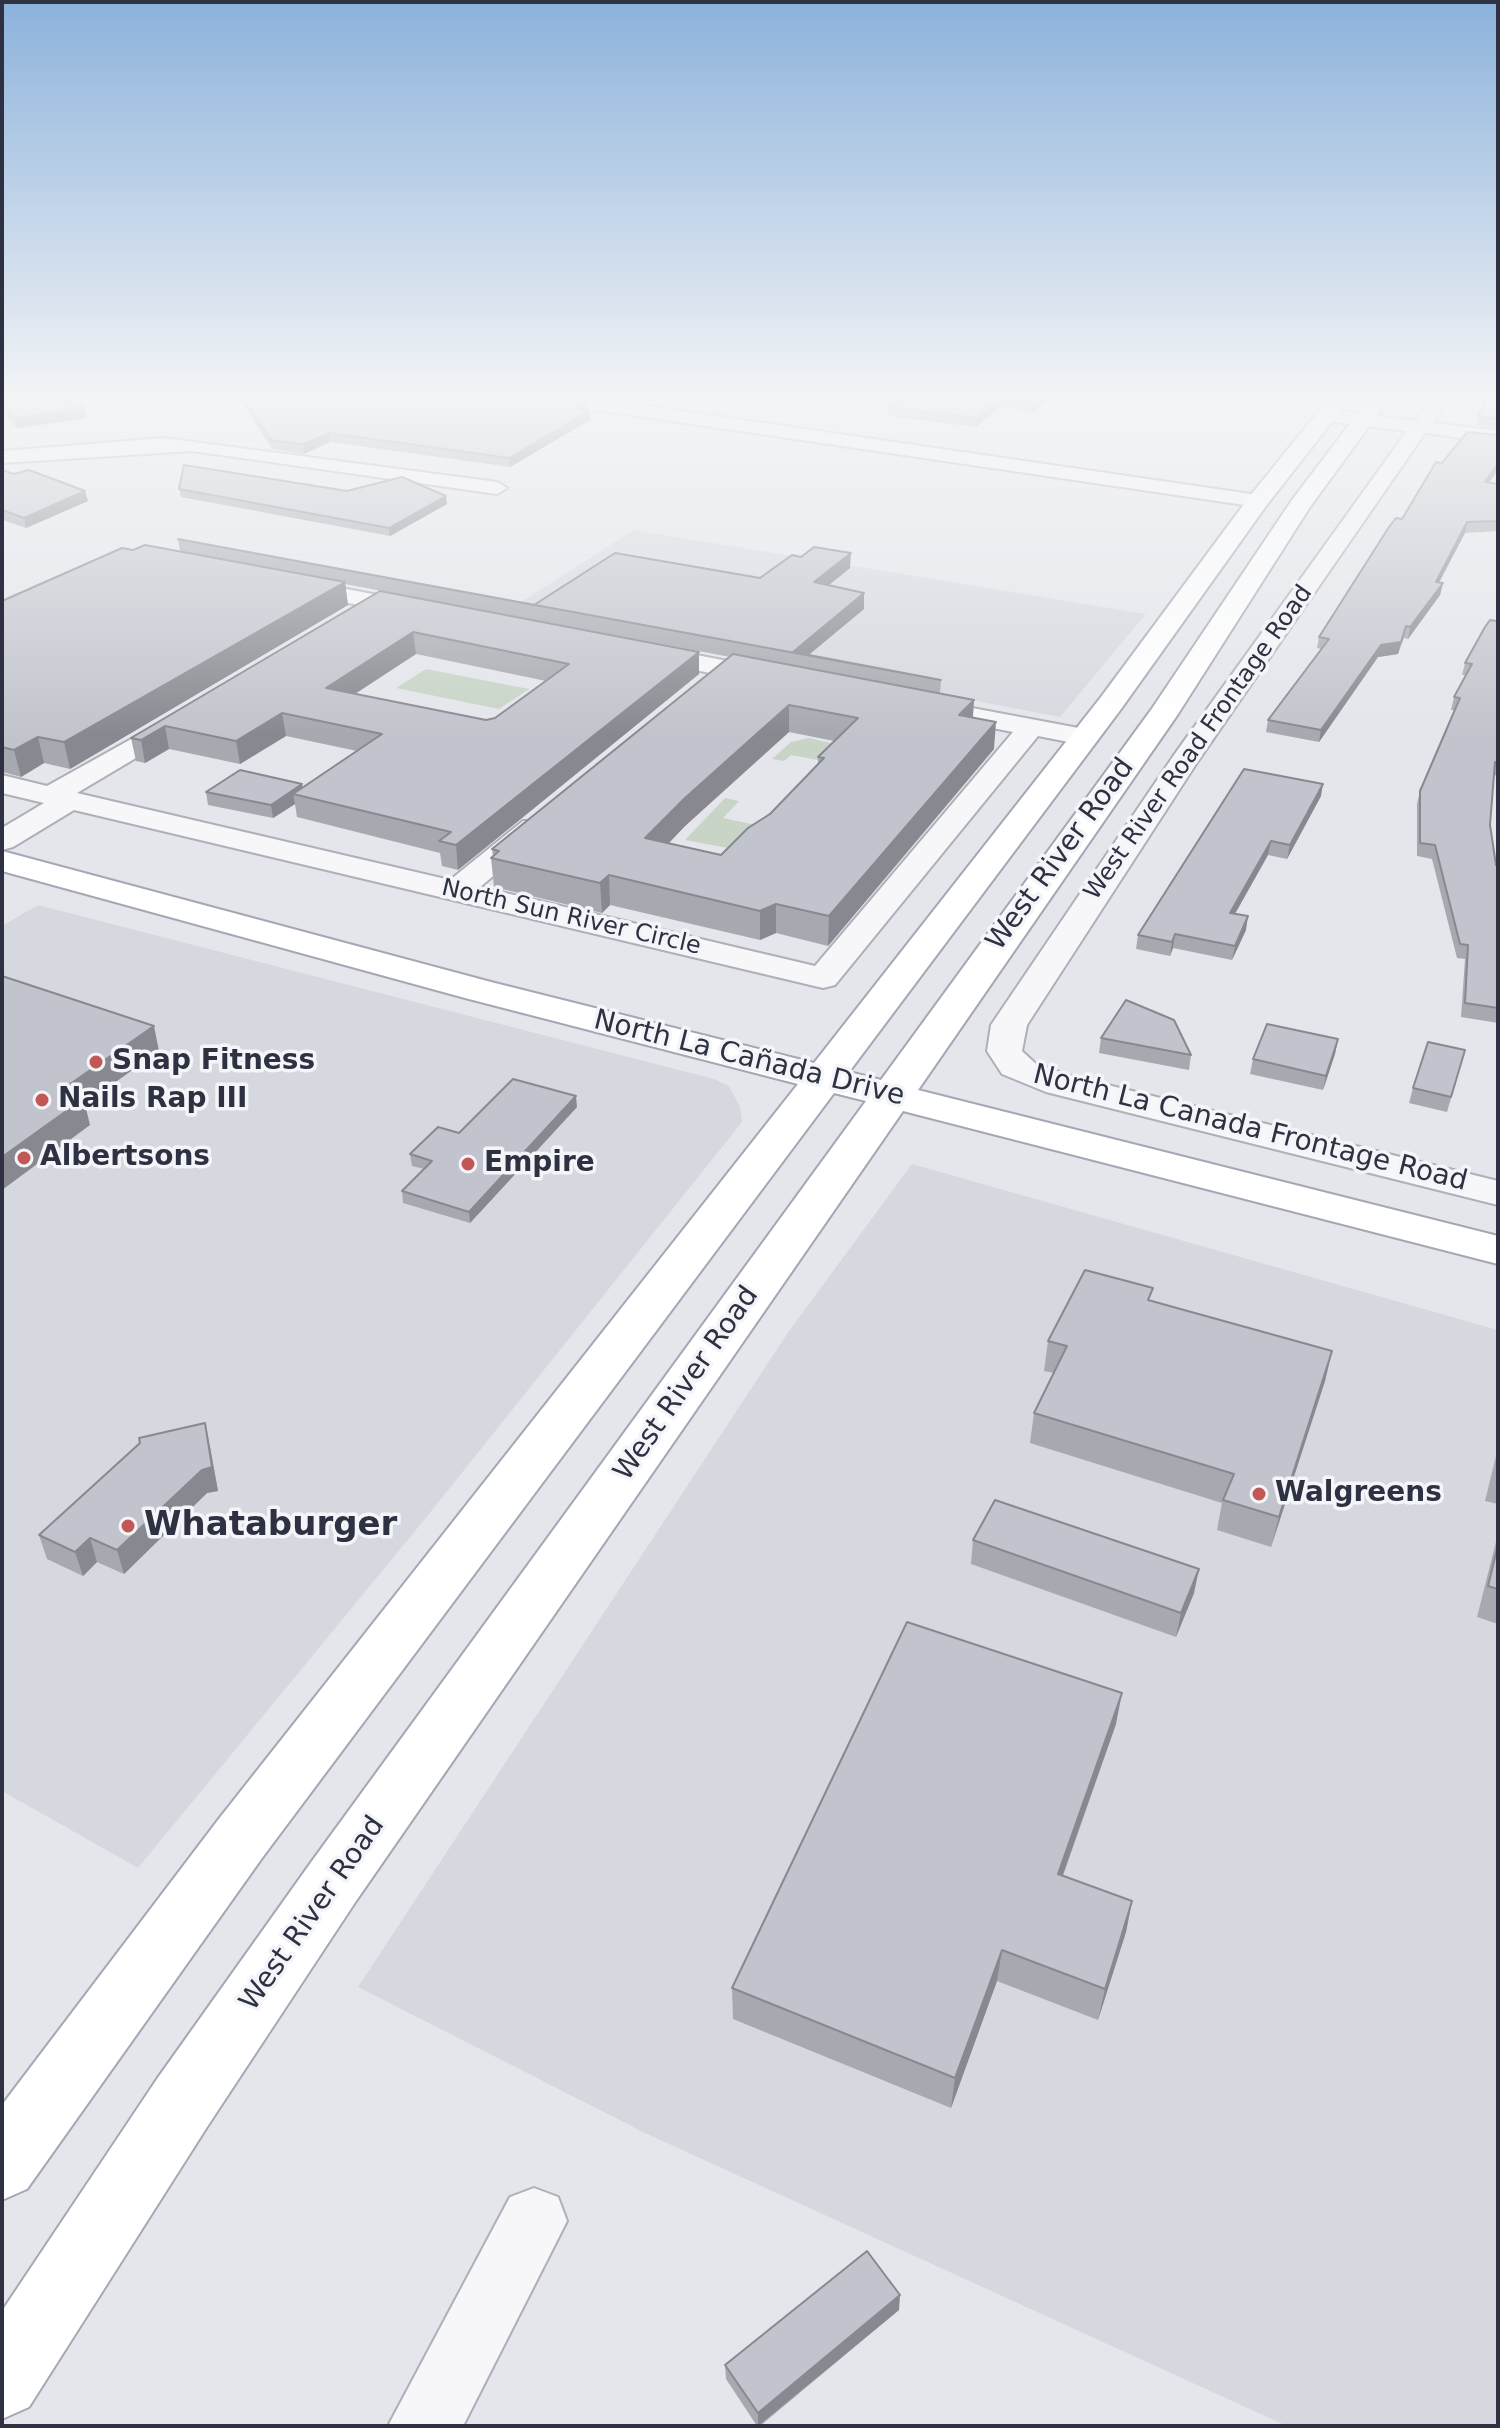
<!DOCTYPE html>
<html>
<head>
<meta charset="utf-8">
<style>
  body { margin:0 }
  #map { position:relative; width:1500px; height:2428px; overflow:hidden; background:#e4e6eb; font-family:"DejaVu Sans",sans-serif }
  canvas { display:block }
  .frame { position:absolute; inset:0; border:4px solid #2d3142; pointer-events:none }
</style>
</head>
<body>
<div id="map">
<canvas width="1500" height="2428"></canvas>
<div class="frame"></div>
</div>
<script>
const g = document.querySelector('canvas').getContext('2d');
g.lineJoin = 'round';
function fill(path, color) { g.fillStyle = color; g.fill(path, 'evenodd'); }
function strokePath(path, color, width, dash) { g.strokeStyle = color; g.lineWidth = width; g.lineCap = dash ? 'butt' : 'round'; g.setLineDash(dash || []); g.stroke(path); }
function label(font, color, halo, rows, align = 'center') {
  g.font = font + ' "DejaVu Sans",sans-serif'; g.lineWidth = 7; g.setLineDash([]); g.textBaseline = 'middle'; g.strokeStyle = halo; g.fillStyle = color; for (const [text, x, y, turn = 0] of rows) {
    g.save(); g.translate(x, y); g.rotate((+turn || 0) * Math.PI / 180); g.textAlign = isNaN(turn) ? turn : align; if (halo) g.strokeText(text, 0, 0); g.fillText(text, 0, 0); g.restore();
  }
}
fill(new Path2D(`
  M 634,530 L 1146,614 L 1060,717 L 507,611 Z
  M 38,905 L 714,1079 L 729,1086 L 740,1107 L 742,1122 L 429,1514 L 138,1868 L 2,1791 L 2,926 Z
  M 912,1164 L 1498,1330 L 1498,2426 L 1287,2426 L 645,2133 L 358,1987 L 789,1331 Z`), '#d6d8df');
fill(new Path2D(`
  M 426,669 L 529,689 L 499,709 L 396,688 Z
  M 809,738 L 843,746 L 828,762 L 791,755 L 784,761 L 772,759 L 791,742 Z
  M 725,798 L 739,801 L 723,818 L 756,825 L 769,813 L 782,815 L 739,850 L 685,840 Z`), '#c7d4c6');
const minor = new Path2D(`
  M 533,396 L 578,396 L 1258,495 L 1269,501 L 1258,507 L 542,402 Z
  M 1433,396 L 1451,396 L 1433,423 L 1498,431 L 1498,443 L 1425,433 L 1198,761 L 1027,1025 L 1022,1051 L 1036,1064 L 1071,1076 L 1498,1181 L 1498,1205 L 1046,1092 L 1002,1074 L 987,1051 L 991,1025 L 1174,755 L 1407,431 L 1326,421 L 1317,415 L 1326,409 L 1415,421 Z
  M 164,438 L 497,482 L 507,488 L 497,494 L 192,451 L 2,463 L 2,451 Z
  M 294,579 L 420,603 L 432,610 L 420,617 L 286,591 L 282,586 Z
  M 644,645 L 770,669 L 783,677 L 770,685 L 635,658 L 631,653 L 635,648 Z
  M 919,698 L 1084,729 L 1094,731 L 1098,737 L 1094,743 L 1084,745 L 1038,736 L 835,985 L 823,988 L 74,810 L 13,847 L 2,850 L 2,828 L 44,803 L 2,793 L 2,775 L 47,786 L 178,713 L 188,715 L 192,721 L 188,727 L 77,793 L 450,880 L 523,821 L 545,821 L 549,827 L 545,833 L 480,887 L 815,966 L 1013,732 L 910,712 L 906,706 L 910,700 Z
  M 534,2188 L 558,2197 L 567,2221 L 463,2426 L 388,2426 L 510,2197 Z`);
const major = new Path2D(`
  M 1331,396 L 1352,396 L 1266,506 L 1121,709 L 849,1072 L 881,1080 L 1151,710 L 1292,500 L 1371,396 L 1391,396 L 1310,507 L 1178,714 L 918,1090 L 1498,1236 L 1498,1264 L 903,1111 L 356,1901 L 207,2127 L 29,2407 L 2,2419 L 2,2311 L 157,2079 L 312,1861 L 866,1101 L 834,1093 L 262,1858 L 27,2189 L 2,2200 L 2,2105 L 218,1820 L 798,1084 L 465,998 L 2,871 L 2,851 L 491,982 L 814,1063 L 1101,697 L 1250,496 Z`);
strokePath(minor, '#adb0b8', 4);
strokePath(major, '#a4a8b5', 4);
fill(minor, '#f7f7f9');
fill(major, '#fff');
fill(new Path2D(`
  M 2,396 L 87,418 L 17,428 L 2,413 Z
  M 237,396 L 270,396 L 274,398 L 587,403 L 587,411 L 590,420 L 510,467 L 330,442 L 304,454 L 272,449 Z
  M 861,396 L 1054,396 L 1033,412 L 1000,407 L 976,427 L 888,416 L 888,407 L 897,401 Z
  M 1498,396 L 1498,429 L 1476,425 L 1478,416 Z
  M 1442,463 L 1489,483 L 1498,484 L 1498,531 L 1465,533 L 1439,583 L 1443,583 L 1440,595 L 1408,639 L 1404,638 L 1398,654 L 1378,657 L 1319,742 L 1266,732 L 1268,720 L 1321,649 L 1317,648 L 1319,637 Z
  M 2,470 L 14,474 L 88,501 L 26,528 L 2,520 Z
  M 179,489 L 347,491 L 447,504 L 390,536 L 181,497 Z
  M 178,539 L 534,605 L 850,568 L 829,585 L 864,609 L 809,655 L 941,680 L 940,693 L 974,700 L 973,718 L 994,749 L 828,946 L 776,933 L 760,940 L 610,905 L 602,913 L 494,887 L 491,858 L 493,856 L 492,849 L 730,657 L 345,584 L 348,605 L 70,769 L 44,763 L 21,777 L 3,772 L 2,773 L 2,601 L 133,550 L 180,551 ZM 789,732 L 834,741 L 818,757 L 818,765 L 770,814 L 721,855 L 668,844 L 685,826 Z
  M 380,591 L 699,652 L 699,674 L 458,870 L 442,866 L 440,853 L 297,817 L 295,804 L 273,818 L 208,805 L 206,792 L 303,787 L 357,751 L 286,736 L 240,764 L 169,749 L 145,763 L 136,761 L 131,738 ZM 416,654 L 546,681 L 495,718 L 486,720 L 354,694 Z
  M 1498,619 L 1498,776 L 1494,775 L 1490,825 L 1496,865 L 1498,866 L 1498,1023 L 1461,1017 L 1465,959 L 1457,958 L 1432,859 L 1417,856 L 1417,804 L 1420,791 L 1454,710 L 1451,710 L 1454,697 L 1466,675 L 1462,675 L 1465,663 Z
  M 1321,796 L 1287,859 L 1268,855 L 1235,914 L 1246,930 L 1232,960 L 1173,948 L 1170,956 L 1136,949 L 1138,935 Z
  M 1101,1038 L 1191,1055 L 1189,1070 L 1099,1053 Z
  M 1338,1039 L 1335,1054 L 1323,1090 L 1250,1074 L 1253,1059 Z
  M 1465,1050 L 1447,1112 L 1409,1103 L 1413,1088 Z
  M 577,1107 L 470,1223 L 403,1203 L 402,1191 L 424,1169 L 412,1166 L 410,1154 L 459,1133 Z
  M 1151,1301 L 1332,1351 L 1325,1381 L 1271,1547 L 1217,1530 L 1222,1503 L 1030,1443 L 1034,1413 L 1054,1373 L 1044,1371 L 1048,1341 Z
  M 210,1447 L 218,1491 L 207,1493 L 124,1574 L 97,1562 L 83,1576 L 47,1559 L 39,1535 Z
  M 1498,1448 L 1498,1504 L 1485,1501 Z
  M 1498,1534 L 1498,1624 L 1477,1617 Z
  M 973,1540 L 1194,1593 L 1176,1637 L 971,1564 Z
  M 1116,1724 L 1063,1876 L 1132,1901 L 1126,1932 L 1098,2020 L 997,1981 L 951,2108 L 733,2019 L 732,1988 Z
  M 899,2310 L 760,2426 L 757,2426 L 726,2379 L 725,2365 Z`), '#a7a9b0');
fill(new Path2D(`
  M 1043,396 L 1054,396 L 1033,412 L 1034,403 Z
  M 1000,398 L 1000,407 L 976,427 L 976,418 Z
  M 587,403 L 587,412 L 575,409 Z
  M 85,408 L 87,418 L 17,428 L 15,418 Z
  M 589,411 L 590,420 L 510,467 L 509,458 Z
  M 329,433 L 330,442 L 304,454 L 303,444 Z
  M 1498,463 L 1498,470 L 1482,493 L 1485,482 Z
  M 85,491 L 88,501 L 26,528 L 24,518 Z
  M 446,496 L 447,504 L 390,536 L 389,528 Z
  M 1467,522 L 1465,533 L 1433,593 L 1436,582 Z
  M 851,553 L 850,568 L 814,597 L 814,582 Z
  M 345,582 L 348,605 L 70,769 L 64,742 Z
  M 1443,583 L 1440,595 L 1408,639 L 1410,627 Z
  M 864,593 L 864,609 L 807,656 L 793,652 Z
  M 1406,626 L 1398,654 L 1378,657 L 1319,742 L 1321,730 L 1381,645 Z
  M 413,632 L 416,654 L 329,711 L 326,688 Z
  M 699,652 L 699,674 L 458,870 L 456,845 Z
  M 974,700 L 972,726 L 959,715 Z
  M 789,705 L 789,732 L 685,826 L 646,867 L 645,838 L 685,798 Z
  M 282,713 L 286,736 L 240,764 L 236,741 Z
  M 996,722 L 994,749 L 828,946 L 829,916 Z
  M 165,726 L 169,749 L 145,763 L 141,740 Z
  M 38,737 L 44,763 L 21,777 L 14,750 Z
  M 302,784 L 304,796 L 293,794 L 295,804 L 273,818 L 271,805 Z
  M 1323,784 L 1321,796 L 1287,859 L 1290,845 Z
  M 1271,841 L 1268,855 L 1228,926 L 1230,913 Z
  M 609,875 L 610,905 L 602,913 L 600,883 Z
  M 776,904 L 776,933 L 760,940 L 760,911 Z
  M 1248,916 L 1246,930 L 1232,960 L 1235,946 Z
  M 1175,934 L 1173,948 L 1170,956 L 1172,942 Z
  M 154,1026 L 159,1051 L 85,1104 L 90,1125 L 2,1190 L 2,1157 L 60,1091 Z
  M 1338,1039 L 1335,1054 L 1323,1090 L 1326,1076 Z
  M 576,1096 L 577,1107 L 470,1223 L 469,1212 Z
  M 1332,1351 L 1325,1381 L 1271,1547 L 1279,1517 Z
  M 205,1423 L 210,1447 L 218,1491 L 207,1493 L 124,1574 L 117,1550 Z
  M 90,1538 L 97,1562 L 83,1576 L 75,1552 Z
  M 1199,1569 L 1194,1593 L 1176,1637 L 1181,1613 Z
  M 1122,1693 L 1116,1724 L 1052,1905 L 1058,1874 Z
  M 1132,1901 L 1126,1932 L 1098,2020 L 1105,1989 Z
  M 1002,1950 L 997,1981 L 951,2108 L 955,2078 Z
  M 900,2295 L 899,2310 L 758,2426 L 758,2413 Z`), '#888990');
const building = new Path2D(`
  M 2,396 L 49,396 L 85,408 L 15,418 L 2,406 Z
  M 241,396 L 270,396 L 274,398 L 285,396 L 541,396 L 587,403 L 575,409 L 589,411 L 509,458 L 329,433 L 303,444 L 271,440 Z
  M 903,396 L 1043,396 L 1034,403 L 1000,398 L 976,418 L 888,407 Z
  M 1488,396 L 1498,396 L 1498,419 L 1478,416 Z
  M 1467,432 L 1498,435 L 1498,463 L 1485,482 L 1498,484 L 1498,521 L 1467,522 L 1436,582 L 1443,583 L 1410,627 L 1406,626 L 1401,642 L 1381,645 L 1321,730 L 1268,720 L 1329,639 L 1319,637 L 1389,527 L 1396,518 L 1402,519 L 1436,462 L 1442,463 Z
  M 184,465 L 347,491 L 402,477 L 446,496 L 389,528 L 179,489 Z
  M 2,470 L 14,474 L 29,470 L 85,491 L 24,518 L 2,510 Z
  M 178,539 L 534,605 L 615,553 L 760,578 L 792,555 L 801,557 L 814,547 L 851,553 L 814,582 L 864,593 L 793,652 L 941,680 Z
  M 145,545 L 345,582 L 64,742 L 38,737 L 14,750 L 2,747 L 2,601 L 122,548 L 133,550 Z
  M 380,591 L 699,652 L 456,845 L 439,841 L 451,832 L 293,794 L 382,734 L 282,713 L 236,741 L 165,726 L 141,740 L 131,738 ZM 413,632 L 569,664 L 495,718 L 486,720 L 326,688 Z
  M 1498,619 L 1498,763 L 1495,762 L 1490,825 L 1496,865 L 1498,866 L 1498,1008 L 1465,1003 L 1468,945 L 1460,944 L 1435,845 L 1420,843 L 1420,791 L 1460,698 L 1454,697 L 1472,664 L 1465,663 L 1485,627 L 1490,620 L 1497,621 Z
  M 733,654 L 974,700 L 959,715 L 996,722 L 829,916 L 776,904 L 760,911 L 609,875 L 600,883 L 491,858 L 499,851 L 492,849 ZM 789,705 L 858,718 L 818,757 L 824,758 L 770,814 L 748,828 L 721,855 L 645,838 L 685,798 Z
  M 1244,769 L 1323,784 L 1290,845 L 1271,841 L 1230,913 L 1248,916 L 1235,946 L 1175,934 L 1172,942 L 1138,935 Z
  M 240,770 L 302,784 L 271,805 L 206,792 Z
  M 2,976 L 154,1026 L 60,1091 L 83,1099 L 2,1157 Z
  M 1126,1000 L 1174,1020 L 1191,1055 L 1101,1038 Z
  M 1267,1024 L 1338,1039 L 1326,1076 L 1253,1059 Z
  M 1428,1042 L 1465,1050 L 1451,1097 L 1413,1088 Z
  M 513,1079 L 576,1096 L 469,1212 L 402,1191 L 432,1161 L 410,1154 L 438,1127 L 459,1133 Z
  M 1085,1270 L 1153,1288 L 1148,1300 L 1332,1351 L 1279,1517 L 1223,1500 L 1234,1474 L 1034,1413 L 1067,1346 L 1048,1341 Z
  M 205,1423 L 212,1467 L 202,1470 L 117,1550 L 90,1538 L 75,1552 L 39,1535 L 140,1443 L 139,1438 Z
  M 995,1500 L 1199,1569 L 1181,1613 L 973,1540 Z
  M 1498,1545 L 1498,1589 L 1488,1586 Z
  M 907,1622 L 1122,1693 L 1058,1874 L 1132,1901 L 1105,1989 L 1002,1950 L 955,2078 L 732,1988 Z
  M 867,2251 L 900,2295 L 758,2413 L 725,2365 Z`);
fill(building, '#c2c4cd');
strokePath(building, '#888990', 2);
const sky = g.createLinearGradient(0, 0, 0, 736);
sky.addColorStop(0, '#8cb2db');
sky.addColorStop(0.54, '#f3f4f6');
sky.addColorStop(1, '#f3f4f600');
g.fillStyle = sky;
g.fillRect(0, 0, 1500, 736);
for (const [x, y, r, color] of [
  [96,1062,8,"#c35756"],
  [42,1100,8,"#c35756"],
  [24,1158,8,"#c35756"],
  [468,1164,8,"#c35756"],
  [1259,1494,8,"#c35756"],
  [128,1526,8,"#c35756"]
]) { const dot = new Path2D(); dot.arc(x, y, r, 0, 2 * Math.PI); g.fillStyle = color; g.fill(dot); strokePath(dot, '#f4f5f8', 3); }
label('24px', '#2d3142', '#f4f5f8', [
  ["West River Road Frontage Road",1199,743,-55],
  ["North Sun River Circle",571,918,13]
]);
label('28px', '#2d3142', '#f4f5f8', [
  ["West River Road",1061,855,-54],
  ["North La Cañada Drive",749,1059,14],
  ["North La Canada Frontage Road",1250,1129,14],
  ["West River Road",687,1384,-55],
  ["West River Road",313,1914,-55]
]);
label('bold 28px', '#2d3142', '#f4f5f8', [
  ["Snap Fitness",112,1062],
  ["Nails Rap III",58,1100],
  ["Albertsons",40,1158],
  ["Empire",484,1164],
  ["Walgreens",1275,1494]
], 'left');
label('bold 34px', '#2d3142', '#f4f5f8', [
  ["Whataburger",144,1526]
], 'left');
</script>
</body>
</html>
